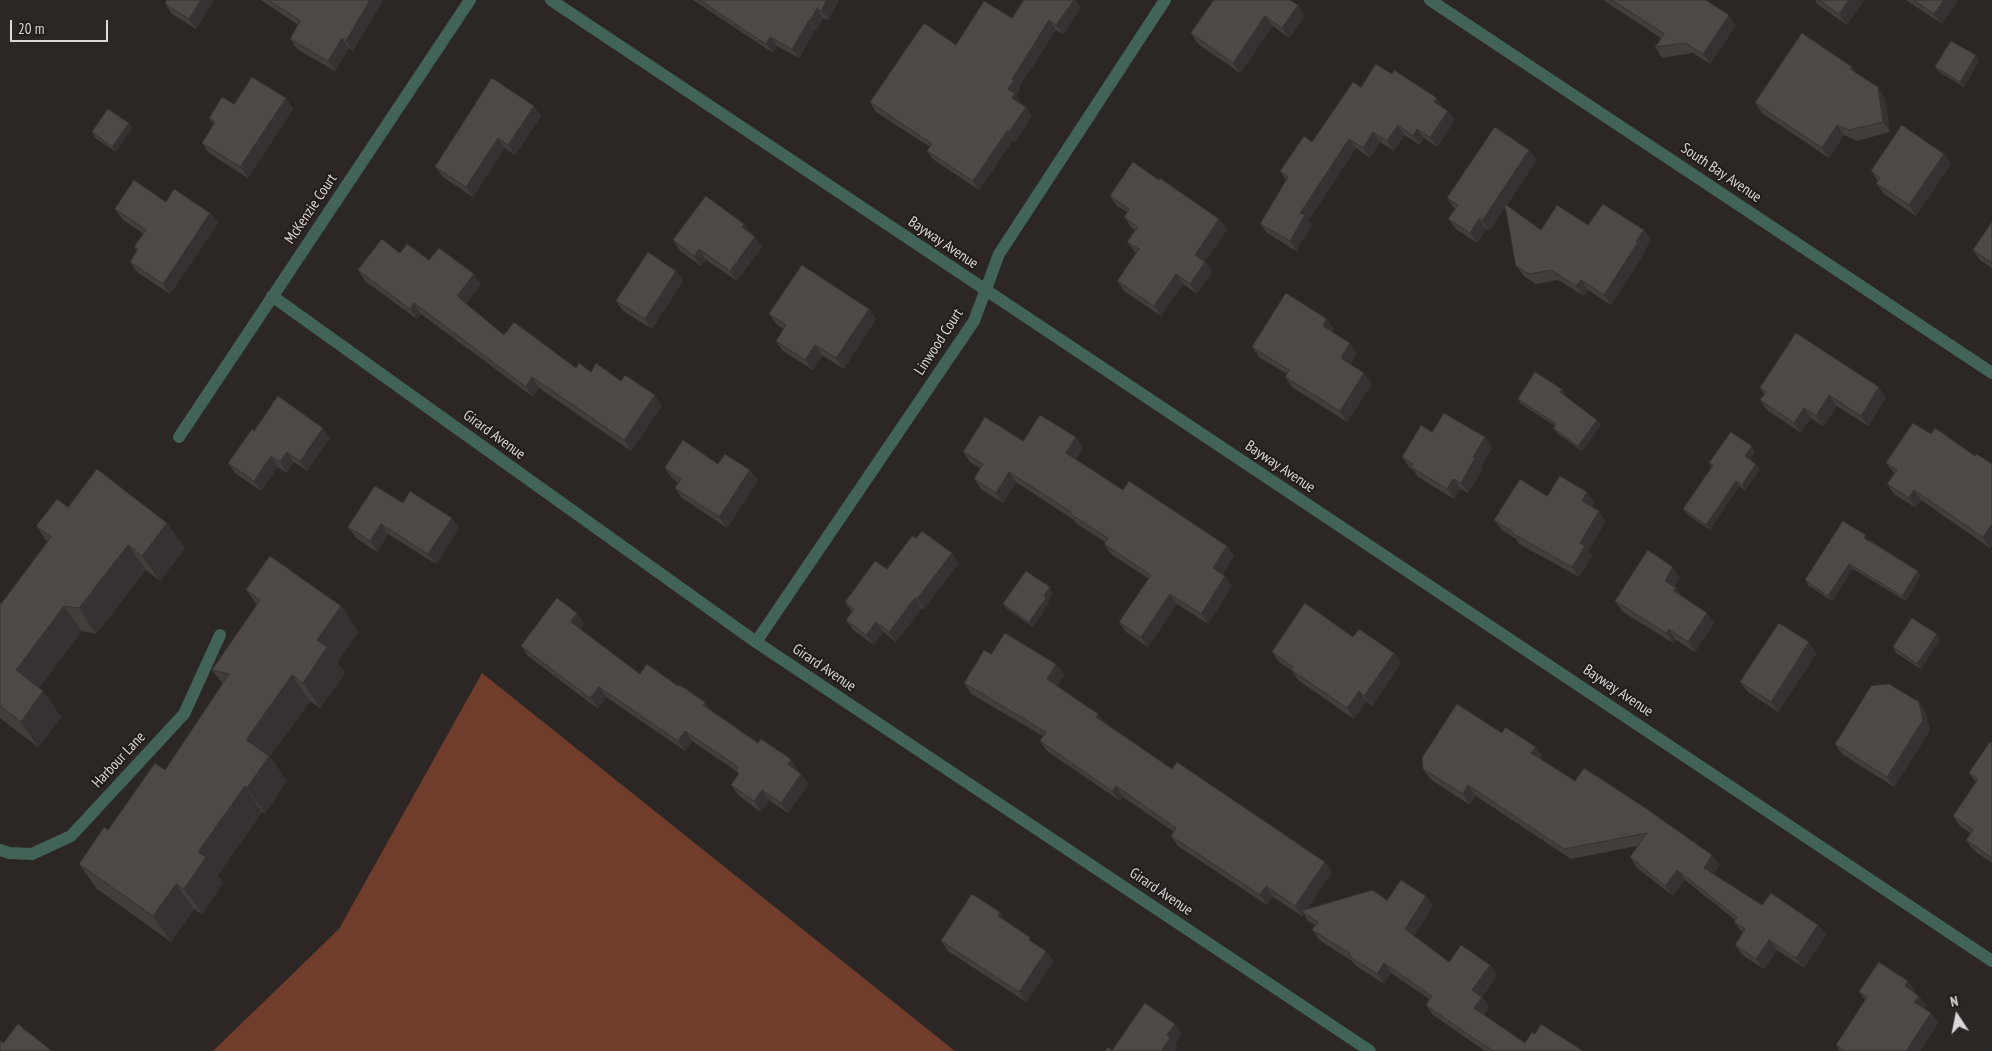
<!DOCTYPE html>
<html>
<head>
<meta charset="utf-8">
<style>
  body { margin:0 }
  #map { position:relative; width:1992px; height:1051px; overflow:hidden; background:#2c2624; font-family:"PT Sans Narrow",sans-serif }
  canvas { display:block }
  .north { position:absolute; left:1932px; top:991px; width:50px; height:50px; -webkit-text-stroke:4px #221c1b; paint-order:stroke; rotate:349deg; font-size:14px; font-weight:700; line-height:20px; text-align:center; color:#dbd7d6 }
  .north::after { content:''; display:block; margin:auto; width:18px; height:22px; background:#dbd7d6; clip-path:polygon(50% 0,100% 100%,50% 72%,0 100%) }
  .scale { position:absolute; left:10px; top:20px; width:98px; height:22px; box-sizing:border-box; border:2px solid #dbd7d6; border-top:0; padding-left:6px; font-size:15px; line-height:18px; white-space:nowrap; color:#dbd7d6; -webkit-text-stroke:4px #221c1b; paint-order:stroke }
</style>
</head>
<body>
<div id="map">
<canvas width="1992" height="1051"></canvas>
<div class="north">N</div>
<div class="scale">20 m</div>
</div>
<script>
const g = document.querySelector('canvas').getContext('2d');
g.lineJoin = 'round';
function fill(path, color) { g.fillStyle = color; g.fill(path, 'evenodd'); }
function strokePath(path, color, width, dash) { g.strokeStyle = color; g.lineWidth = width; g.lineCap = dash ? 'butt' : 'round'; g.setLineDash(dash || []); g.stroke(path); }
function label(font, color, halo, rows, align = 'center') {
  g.font = font + ' "PT Sans Narrow",sans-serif'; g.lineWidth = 4; g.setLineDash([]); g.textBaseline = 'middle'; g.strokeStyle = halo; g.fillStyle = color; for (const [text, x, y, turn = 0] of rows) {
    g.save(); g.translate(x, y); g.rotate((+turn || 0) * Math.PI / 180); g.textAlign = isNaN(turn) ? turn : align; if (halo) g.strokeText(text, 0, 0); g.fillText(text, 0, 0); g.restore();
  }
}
fill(new Path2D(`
  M 482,673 L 955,1051 L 213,1051 L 339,929 Z`), '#703c2c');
strokePath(new Path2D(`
  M 551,0 L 1992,961
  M 1430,0 L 1992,373
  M 272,296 L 756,642 L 1370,1051
  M 179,437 L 470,0
  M 756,642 L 974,321 L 999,254 L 1165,0
  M 0,850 L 9,853 L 32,854 L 71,836 L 184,714 L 220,635`), '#416358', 12);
fill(new Path2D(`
  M 167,0 L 214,0 L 196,29 L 172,14 L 165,4 Z
  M 261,0 L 383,0 L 353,51 L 349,48 L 335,71 L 297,49 L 290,39 L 298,25 Z
  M 693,0 L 839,0 L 828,20 L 823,18 L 816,30 L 815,30 L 799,58 L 777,46 L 773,53 Z
  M 1024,0 L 1076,0 L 1081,8 L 1063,34 L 1056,30 L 1019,87 L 1020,89 L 1016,96 L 1021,104 L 1032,116 L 1015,142 L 1013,140 L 979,190 L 934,160 L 927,151 L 930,147 L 876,112 L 870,102 L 956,45 L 1012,18 Z
  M 1214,0 L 1305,16 L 1289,38 L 1273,26 L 1240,73 L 1198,44 L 1191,33 Z
  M 1603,0 L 1706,0 L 1736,25 L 1710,64 L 1693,53 L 1662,58 L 1655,47 L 1661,38 Z
  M 1815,0 L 1864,0 L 1847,25 L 1817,4 Z
  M 1906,0 L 1958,0 L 1942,24 Z
  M 1979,61 L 1964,87 L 1939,72 L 1935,67 Z
  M 1852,67 L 1857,74 L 1885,98 L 1890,132 L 1857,141 L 1844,135 L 1829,158 L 1762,113 L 1755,103 Z
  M 286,98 L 293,109 L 248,178 L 209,153 L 202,143 L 214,125 L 209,118 L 234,104 Z
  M 1443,108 L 1448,111 L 1455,120 L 1437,147 L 1424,138 L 1420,145 L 1404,135 L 1394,151 L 1380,142 L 1370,158 L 1356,148 L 1308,221 L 1312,225 L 1296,251 L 1267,233 L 1260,224 L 1286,180 L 1280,171 L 1312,142 Z
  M 541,116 L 515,155 L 505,148 L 473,197 L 443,177 L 435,167 Z
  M 129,123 L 132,128 L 116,152 L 95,138 L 92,132 Z
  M 1529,150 L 1537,160 L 1506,206 L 1541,230 L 1588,225 L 1644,230 L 1651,240 L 1644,251 L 1645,252 L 1611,305 L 1588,290 L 1584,296 L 1558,280 L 1536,284 L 1524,276 L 1516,266 L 1505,207 L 1489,231 L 1486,229 L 1477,243 L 1456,229 L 1448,219 L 1455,209 L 1447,198 Z
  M 1944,154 L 1951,164 L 1916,216 L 1884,194 L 1876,183 L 1878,181 L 1871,171 Z
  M 1159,180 L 1219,219 L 1227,230 L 1205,261 L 1212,272 L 1197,294 L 1183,284 L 1161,316 L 1124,291 L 1117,281 L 1136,253 L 1127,242 L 1135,230 L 1131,227 L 1124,217 L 1127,212 L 1117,206 L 1110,196 Z
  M 166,202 L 210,213 L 218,223 L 170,294 L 137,272 L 130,262 L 137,251 L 134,247 L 144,234 L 123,220 L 115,209 Z
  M 1992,222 L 1992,268 L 1980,260 L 1973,250 Z
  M 751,234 L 755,237 L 762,247 L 737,281 L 706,260 L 701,266 L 680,251 L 673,240 Z
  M 400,253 L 429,260 L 481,284 L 466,304 L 504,335 L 576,368 L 621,381 L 662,406 L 631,451 L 539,388 L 533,397 L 421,314 L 417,319 L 365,281 L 358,270 Z
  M 676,271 L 683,281 L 652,329 L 623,311 L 616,301 Z
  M 869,309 L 876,319 L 844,369 L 822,355 L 813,370 L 783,351 L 776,341 L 784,329 L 777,325 L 769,314 Z
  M 1327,319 L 1334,329 L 1332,332 L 1357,353 L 1350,364 L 1372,384 L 1347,422 L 1292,387 L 1285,377 L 1287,374 L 1260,358 L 1252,347 Z
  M 1760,388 L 1886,398 L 1868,426 L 1837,406 L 1823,426 L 1811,418 L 1801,433 L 1767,410 L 1760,400 L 1764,394 Z
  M 1566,394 L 1565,396 L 1597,420 L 1601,425 L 1582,451 L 1557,433 L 1553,428 L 1555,426 L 1521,404 L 1518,399 Z
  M 254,431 L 330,438 L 307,471 L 294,462 L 287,473 L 278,467 L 261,491 L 235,473 L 228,463 Z
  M 1432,432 L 1485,437 L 1492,448 L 1481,466 L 1483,469 L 1468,493 L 1461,489 L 1454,499 L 1418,477 L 1414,471 L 1409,467 L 1402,457 Z
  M 1931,434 L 1992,464 L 1992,545 L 1990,548 L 1921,500 L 1916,508 L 1894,494 L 1887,484 L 1894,473 L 1886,463 Z
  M 1023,441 L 1083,447 L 1076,459 L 1123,490 L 1227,546 L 1234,556 L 1222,575 L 1225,576 L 1232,586 L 1208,624 L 1177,604 L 1148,647 L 1126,632 L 1119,622 L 1149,579 L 1111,554 L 1104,544 L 1105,542 L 1077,524 L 1074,520 L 1016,482 L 1003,503 L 981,489 L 974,479 L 980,468 L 970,462 L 963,452 Z
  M 1755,452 L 1750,459 L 1760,469 L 1745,490 L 1739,486 L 1710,530 L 1687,514 L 1683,509 L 1712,467 L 1709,463 Z
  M 665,468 L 758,480 L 727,528 L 682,498 L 675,488 L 678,483 L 672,478 Z
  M 1547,496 L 1594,502 L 1592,507 L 1606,521 L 1588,551 L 1592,556 L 1579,577 L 1519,544 L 1516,539 L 1502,530 L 1494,520 Z
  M 403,503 L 459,528 L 436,564 L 388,534 L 377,552 L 356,538 L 348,527 Z
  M 68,507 L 185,548 L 160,581 L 146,570 L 96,634 L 82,631 L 39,688 L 43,691 L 61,717 L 38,747 L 0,718 L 0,603 L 1,604 L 47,542 L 36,526 Z
  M 1870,540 L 1918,571 L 1921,576 L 1906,601 L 1853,569 L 1832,601 L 1809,586 L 1805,580 Z
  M 959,563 L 924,609 L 922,608 L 896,642 L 883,632 L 874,645 L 853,630 L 846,620 L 852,612 L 845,602 L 887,569 Z
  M 1680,577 L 1674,587 L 1676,588 L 1682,597 L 1714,623 L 1695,652 L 1676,640 L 1673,643 L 1623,612 L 1615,601 Z
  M 246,590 L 341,606 L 359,632 L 337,662 L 345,673 L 320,708 L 310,701 L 270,757 L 287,781 L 265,813 L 262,812 L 218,875 L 223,883 L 202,914 L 194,909 L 171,942 L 97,889 L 79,864 L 108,830 L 165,770 L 223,684 L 212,670 L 257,605 Z
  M 1053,593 L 1048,601 L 1049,603 L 1033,627 L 1007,609 L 1003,604 Z
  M 584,623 L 580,629 L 640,674 L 711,710 L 758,743 L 791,759 L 798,770 L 797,771 L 801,774 L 809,784 L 788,813 L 769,800 L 761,812 L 738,795 L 731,785 L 738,774 L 736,771 L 692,741 L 685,751 L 606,697 L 598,709 L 528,656 L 521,646 Z
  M 1937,634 L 1940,640 L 1921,669 L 1896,653 L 1893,647 Z
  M 1353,637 L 1401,663 L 1372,706 L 1366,701 L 1354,719 L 1298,680 L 1292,671 L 1279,662 L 1272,652 Z
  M 1817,653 L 1778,712 L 1748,692 L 1740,682 Z
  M 991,654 L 1056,664 L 1064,675 L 1057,686 L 1104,722 L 1172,769 L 1332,872 L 1307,909 L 1426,896 L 1433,906 L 1414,936 L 1449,962 L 1490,965 L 1497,976 L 1482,997 L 1489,1007 L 1484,1015 L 1525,1043 L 1535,1034 L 1583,1051 L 1485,1051 L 1433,1015 L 1426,1005 L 1429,999 L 1391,973 L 1384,984 L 1356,966 L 1352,961 L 1319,940 L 1312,930 L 1315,925 L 1308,921 L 1304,914 L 1302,916 L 1273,897 L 1267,905 L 1178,846 L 1171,836 L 1174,832 L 1123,797 L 1120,801 L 1047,751 L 1040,741 L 1043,736 L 971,694 L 964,683 Z
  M 1926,713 L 1930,731 L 1894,787 L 1842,754 L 1835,744 Z
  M 1502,733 L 1543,757 L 1541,759 L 1575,781 L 1720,865 L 1713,874 L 1762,905 L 1818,925 L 1826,935 L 1804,968 L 1777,950 L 1764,969 L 1742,955 L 1735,945 L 1743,933 L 1734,922 L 1735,920 L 1685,880 L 1673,896 L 1637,868 L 1630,857 L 1637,846 L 1571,859 L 1476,796 L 1470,805 L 1430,779 L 1423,769 Z
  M 1992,743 L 1992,863 L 1973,850 L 1966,840 L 1970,833 L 1960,826 L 1953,816 L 1976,782 L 1969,773 Z
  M 1006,921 L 1035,944 L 1054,961 L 1026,1002 L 948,951 L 941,941 Z
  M 1908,981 L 1915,991 L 1914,993 L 1919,996 L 1926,1006 L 1924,1008 L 1931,1013 L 1938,1023 L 1920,1051 L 1840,1051 L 1836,1045 L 1865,1000 L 1859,992 Z`), '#433e3c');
fill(new Path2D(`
  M 201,0 L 214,0 L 196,29 L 189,19 Z
  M 370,0 L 383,0 L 353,51 L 346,41 Z
  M 827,0 L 839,0 L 828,20 L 821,11 Z
  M 1074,0 L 1076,0 L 1081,8 L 1063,34 L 1056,25 Z
  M 1849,0 L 1864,0 L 1847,25 L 1839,14 Z
  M 1944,0 L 1958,0 L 1942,24 L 1934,14 Z
  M 1298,5 L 1305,16 L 1289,38 L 1282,28 Z
  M 817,8 L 823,18 L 816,30 L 810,21 Z
  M 1729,15 L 1736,25 L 1710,64 L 1703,54 Z
  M 1265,16 L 1273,26 L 1240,73 L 1233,63 Z
  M 809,20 L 815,30 L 799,58 L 792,49 Z
  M 1049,20 L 1056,30 L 1019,87 L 1020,89 L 1016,96 L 1021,104 L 1019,107 L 1012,98 L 1008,89 L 1012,79 Z
  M 770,37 L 777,46 L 773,53 L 766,44 Z
  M 342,38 L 349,48 L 335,71 L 328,61 Z
  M 1976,55 L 1979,61 L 1964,87 L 1960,82 Z
  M 1852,67 L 1859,77 L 1850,69 Z
  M 1878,87 L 1885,98 L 1890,132 L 1883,122 Z
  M 286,98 L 293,109 L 248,178 L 240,167 Z
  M 1437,98 L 1443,108 L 1434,102 Z
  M 534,106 L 541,116 L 515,155 L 508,145 Z
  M 1026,107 L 1032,116 L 1015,142 L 1009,132 Z
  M 1448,111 L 1455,120 L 1437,147 L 1430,137 Z
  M 129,123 L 132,128 L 116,152 L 112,147 Z
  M 1398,125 L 1404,135 L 1394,151 L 1387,141 Z
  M 1837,125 L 1844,135 L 1829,158 L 1822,148 Z
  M 1417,129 L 1424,138 L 1420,145 L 1413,136 Z
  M 1007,131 L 1013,140 L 979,190 L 973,181 Z
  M 1373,132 L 1380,142 L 1370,158 L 1363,148 Z
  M 498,138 L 505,148 L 473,197 L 466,187 Z
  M 1349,139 L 1356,148 L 1308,221 L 1312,225 L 1296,251 L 1290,241 L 1300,213 Z
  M 1529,150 L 1537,160 L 1489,231 L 1482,221 Z
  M 1944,154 L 1951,164 L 1916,216 L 1909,205 Z
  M 210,213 L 218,223 L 170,294 L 163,284 Z
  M 1219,219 L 1227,230 L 1202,265 L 1195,255 Z
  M 1479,219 L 1486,229 L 1477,243 L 1470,233 Z
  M 744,224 L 752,234 L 742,227 Z
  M 1644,230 L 1651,240 L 1644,251 L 1645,252 L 1611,305 L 1604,295 Z
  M 755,237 L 762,247 L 737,281 L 730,271 Z
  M 699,249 L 706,260 L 701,266 L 694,256 Z
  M 1205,262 L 1212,272 L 1197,294 L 1190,284 Z
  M 676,271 L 683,281 L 652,329 L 645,319 Z
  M 474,274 L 481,284 L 464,306 L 457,296 Z
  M 1176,274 L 1183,284 L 1161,316 L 1154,306 Z
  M 1581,280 L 1588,290 L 1584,296 L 1576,286 Z
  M 414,303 L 421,314 L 417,319 L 410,309 Z
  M 869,309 L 876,319 L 844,369 L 836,358 Z
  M 1327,319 L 1334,329 L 1330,336 L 1323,326 Z
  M 1350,343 L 1357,353 L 1348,368 L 1341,358 Z
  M 815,345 L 822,355 L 813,370 L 805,360 Z
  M 1364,373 L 1372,384 L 1347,422 L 1340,411 Z
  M 532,377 L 539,388 L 533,397 L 526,387 Z
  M 1879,387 L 1886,398 L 1868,426 L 1861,416 Z
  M 1562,389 L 1566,394 L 1564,398 L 1560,392 Z
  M 655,395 L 662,406 L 631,451 L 624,440 Z
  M 1829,395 L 1837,406 L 1823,426 L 1816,416 Z
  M 1804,408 L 1811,418 L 1801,433 L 1794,423 Z
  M 1597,420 L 1601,425 L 1582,451 L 1578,446 Z
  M 323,428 L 330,438 L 307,471 L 300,461 Z
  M 1076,437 L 1083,447 L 1073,463 L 1066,453 Z
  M 1485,437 L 1492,448 L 1481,466 L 1483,469 L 1468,493 L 1461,483 L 1473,457 Z
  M 1752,446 L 1755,452 L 1749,461 L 1745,456 Z
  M 287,452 L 294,462 L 287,473 L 280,462 Z
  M 271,456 L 278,467 L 261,491 L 254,481 Z
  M 1756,464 L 1760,469 L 1745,490 L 1742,485 Z
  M 750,470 L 758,480 L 727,528 L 719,517 Z
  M 1009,472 L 1016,482 L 1003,503 L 996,493 Z
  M 1453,479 L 1461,489 L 1454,499 L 1447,489 Z
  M 1736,481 L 1739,486 L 1710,530 L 1706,525 Z
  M 1914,490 L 1921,500 L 1916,508 L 1909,498 Z
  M 1587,492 L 1594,502 L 1589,511 L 1582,501 Z
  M 1599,511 L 1606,521 L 1588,551 L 1592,556 L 1579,577 L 1572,567 L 1580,543 Z
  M 452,518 L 459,528 L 436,564 L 428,554 Z
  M 167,523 L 185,548 L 160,581 L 142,556 Z
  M 381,524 L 388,534 L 377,552 L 370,541 Z
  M 1992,524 L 1992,545 L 1990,548 L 1983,537 Z
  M 128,545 L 146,570 L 96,634 L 79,608 Z
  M 1227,546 L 1234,556 L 1220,578 L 1213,568 Z
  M 952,553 L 959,563 L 924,609 L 917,599 Z
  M 1849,564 L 1853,569 L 1832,601 L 1828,596 Z
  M 1673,567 L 1680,577 L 1672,591 L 1665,581 Z
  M 1918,571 L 1921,576 L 1906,601 L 1902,596 Z
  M 1225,576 L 1232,586 L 1208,624 L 1201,614 Z
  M 1050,587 L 1053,593 L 1048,601 L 1049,603 L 1033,627 L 1029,622 L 1044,596 Z
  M 1676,588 L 1684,598 L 1674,591 Z
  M 1170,594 L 1177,604 L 1148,647 L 1141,637 Z
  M 915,598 L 922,608 L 896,642 L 889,632 Z
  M 64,606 L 82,631 L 33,696 L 16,670 Z
  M 341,606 L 359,632 L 337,662 L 345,673 L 320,708 L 303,683 L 317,640 Z
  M 577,613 L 584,623 L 578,632 L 571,622 Z
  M 1707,613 L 1714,623 L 1695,652 L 1688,642 Z
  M 876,622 L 883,632 L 874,645 L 866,635 Z
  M 1669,629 L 1676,640 L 1673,643 L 1666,633 Z
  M 1937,634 L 1940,640 L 1921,669 L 1917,664 Z
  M 1809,642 L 1817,653 L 1778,712 L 1771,702 Z
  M 1394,653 L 1401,663 L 1372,706 L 1364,696 Z
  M 1056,664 L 1064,675 L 1054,689 L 1047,679 Z
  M 292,675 L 310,701 L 270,757 L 287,781 L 265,813 L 247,788 L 246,740 Z
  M 599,687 L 606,697 L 598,709 L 590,698 Z
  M 43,691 L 61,717 L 38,747 L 21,722 Z
  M 1359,691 L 1366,701 L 1354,719 L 1347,708 Z
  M 705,702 L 713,713 L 703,705 Z
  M 1919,702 L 1926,713 L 1930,731 L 1894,787 L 1887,777 Z
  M 1098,714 L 1105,724 L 1096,717 Z
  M 685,731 L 692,741 L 685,751 L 678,741 Z
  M 1536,747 L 1543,757 L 1538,763 L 1531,753 Z
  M 791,759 L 798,770 L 795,775 L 788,764 Z
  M 801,774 L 809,784 L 788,813 L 781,803 Z
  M 1468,785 L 1476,796 L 1470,805 L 1463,794 Z
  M 245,786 L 262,812 L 218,875 L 223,883 L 202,914 L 184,889 L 198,852 Z
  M 1116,786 L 1123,797 L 1120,801 L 1112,791 Z
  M 762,790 L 769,800 L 761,812 L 754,801 Z
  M 1712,855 L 1720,865 L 1711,878 L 1704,868 Z
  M 1325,862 L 1332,872 L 1304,913 L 1301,911 L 1304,914 L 1302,916 L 1295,906 Z
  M 1677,870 L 1685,880 L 1673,896 L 1665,886 Z
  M 176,884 L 194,909 L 171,942 L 153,916 Z
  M 1266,886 L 1273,897 L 1267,905 L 1260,895 Z
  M 1426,896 L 1433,906 L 1412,939 L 1405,929 Z
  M 1000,912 L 1007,923 L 998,916 Z
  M 1818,925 L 1826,935 L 1804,968 L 1796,958 Z
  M 1769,940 L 1777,950 L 1764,969 L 1756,959 Z
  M 1046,951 L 1054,961 L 1026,1002 L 1019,992 Z
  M 1384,963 L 1391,973 L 1384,984 L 1377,974 Z
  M 1490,965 L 1497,976 L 1479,1000 L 1472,990 Z
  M 1908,981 L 1915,991 L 1912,997 L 1905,986 Z
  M 1919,996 L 1926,1006 L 1922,1012 L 1914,1002 Z
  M 1482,997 L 1489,1007 L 1482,1018 L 1474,1008 Z
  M 1931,1013 L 1938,1023 L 1920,1051 L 1906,1051 Z
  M 1175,1024 L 1182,1034 L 1175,1044 L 1177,1048 L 1175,1051 L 1161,1051 L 1167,1035 Z`), '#373231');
const building = new Path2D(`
  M 167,0 L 201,0 L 189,19 L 165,4 Z
  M 269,0 L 370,0 L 346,41 L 342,38 L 328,61 L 290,39 L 300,21 Z
  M 700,0 L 827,0 L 821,11 L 817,8 L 810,21 L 809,20 L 792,49 L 770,37 L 766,44 Z
  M 1024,0 L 1074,0 L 1056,25 L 1049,20 L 1012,79 L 1014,80 L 1008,89 L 1015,94 L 1012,98 L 1026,107 L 1009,132 L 1007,131 L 973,181 L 927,151 L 932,144 L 870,102 L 924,23 L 956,45 L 984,1 L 1012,18 Z
  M 1214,0 L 1290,0 L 1298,5 L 1282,28 L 1265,16 L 1233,63 L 1191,33 Z
  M 1612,0 L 1706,0 L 1729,15 L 1703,54 L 1685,43 L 1655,47 L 1664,34 Z
  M 1819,0 L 1849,0 L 1839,14 Z
  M 1914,0 L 1944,0 L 1934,14 Z
  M 1802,33 L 1852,67 L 1850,69 L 1878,87 L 1883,122 L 1849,130 L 1837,125 L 1822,148 L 1755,103 Z
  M 1951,41 L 1976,55 L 1960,82 L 1935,67 Z
  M 1376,64 L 1392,74 L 1394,70 L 1437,98 L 1434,102 L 1448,111 L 1430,137 L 1417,129 L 1413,136 L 1398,125 L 1387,141 L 1373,132 L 1363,148 L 1349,139 L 1300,213 L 1305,215 L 1290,241 L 1260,224 L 1288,177 L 1280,171 L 1304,136 L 1312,142 L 1353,82 L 1361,87 Z
  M 252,77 L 286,98 L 240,167 L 202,143 L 215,122 L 209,118 L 222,97 L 234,104 Z
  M 492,78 L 534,106 L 508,145 L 498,138 L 466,187 L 435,167 Z
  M 108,109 L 129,123 L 112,147 L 92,132 Z
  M 1902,125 L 1944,154 L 1909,205 L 1876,183 L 1880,178 L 1871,171 Z
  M 1495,127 L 1529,150 L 1482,221 L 1479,219 L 1470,233 L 1448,219 L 1458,205 L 1447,198 Z
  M 1133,162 L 1159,180 L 1160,178 L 1219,219 L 1195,255 L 1205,262 L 1190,284 L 1176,274 L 1154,306 L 1117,281 L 1139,249 L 1127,242 L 1138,227 L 1124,217 L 1129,209 L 1110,196 Z
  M 134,180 L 166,202 L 174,189 L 210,213 L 163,284 L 130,262 L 138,249 L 134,247 L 146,230 L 115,209 Z
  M 706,196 L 744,224 L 742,227 L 755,237 L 730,271 L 699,249 L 694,256 L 673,240 Z
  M 1505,204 L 1541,230 L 1557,205 L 1588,225 L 1603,204 L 1644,230 L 1636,241 L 1638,242 L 1604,295 L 1581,280 L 1576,286 L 1551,270 L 1529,274 L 1516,266 Z
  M 1992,222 L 1992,263 L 1973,250 Z
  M 382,239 L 400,253 L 407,244 L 429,260 L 439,248 L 474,274 L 457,296 L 504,335 L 514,322 L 576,368 L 579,363 L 591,372 L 596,363 L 621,381 L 625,375 L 655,395 L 624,440 L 532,377 L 526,387 L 414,303 L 410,309 L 358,270 Z
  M 648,252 L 676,271 L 645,319 L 616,301 Z
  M 802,265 L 869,309 L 836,358 L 815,345 L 805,360 L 776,341 L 786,325 L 769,314 Z
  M 1286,293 L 1327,319 L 1323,326 L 1350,343 L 1341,358 L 1364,373 L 1340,411 L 1285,377 L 1289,370 L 1252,347 Z
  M 1796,333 L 1879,387 L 1861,416 L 1829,395 L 1816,416 L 1804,408 L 1794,423 L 1760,400 L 1766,392 L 1760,388 Z
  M 1535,372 L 1562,389 L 1560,392 L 1597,420 L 1578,446 L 1553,428 L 1556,424 L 1518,399 Z
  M 278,396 L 323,428 L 300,461 L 287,452 L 280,462 L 271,456 L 254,481 L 228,463 L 252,429 L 254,431 Z
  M 1444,413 L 1485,437 L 1473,457 L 1475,458 L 1461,483 L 1453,479 L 1447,489 L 1411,467 L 1413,464 L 1402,457 L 1421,425 L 1432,432 Z
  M 1040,415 L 1076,437 L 1066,453 L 1123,490 L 1129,481 L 1227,546 L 1213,568 L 1225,576 L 1201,614 L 1170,594 L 1141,637 L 1119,622 L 1151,575 L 1104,544 L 1108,538 L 1070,514 L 1071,512 L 1009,472 L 996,493 L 974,479 L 983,464 L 963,452 L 985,417 L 1023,441 Z
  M 1913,423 L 1931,434 L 1935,428 L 1975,456 L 1977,454 L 1992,464 L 1992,524 L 1983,537 L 1914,490 L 1909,498 L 1887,484 L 1897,470 L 1886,463 Z
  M 1731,432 L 1752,446 L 1745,456 L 1756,464 L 1742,485 L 1736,481 L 1706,525 L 1683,509 L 1713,465 L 1709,463 Z
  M 683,440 L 718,464 L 725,454 L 750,470 L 719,517 L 675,488 L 681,479 L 665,468 Z
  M 97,469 L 167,523 L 142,556 L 128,545 L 79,608 L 64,606 L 16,670 L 43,691 L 21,722 L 0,706 L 0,603 L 1,604 L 51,537 L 36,526 L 57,499 L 68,507 Z
  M 1560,476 L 1587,492 L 1582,501 L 1599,511 L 1580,543 L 1585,546 L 1572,567 L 1512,533 L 1513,532 L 1494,520 L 1520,479 L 1547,496 Z
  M 375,486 L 403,503 L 410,491 L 452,518 L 428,554 L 381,524 L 370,541 L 348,527 Z
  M 1843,521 L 1866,535 L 1864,538 L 1918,571 L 1902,596 L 1849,564 L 1828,596 L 1805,580 Z
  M 922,531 L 952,553 L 917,599 L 915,598 L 889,632 L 876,622 L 866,635 L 846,620 L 854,609 L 845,602 L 875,561 L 887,569 L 912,536 L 916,538 Z
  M 1648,550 L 1673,567 L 1665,581 L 1676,588 L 1674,591 L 1707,613 L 1688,642 L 1669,629 L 1666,633 L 1615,601 Z
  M 270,556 L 341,606 L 317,640 L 327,647 L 303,683 L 292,675 L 246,740 L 269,756 L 247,788 L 245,786 L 198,852 L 206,857 L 184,889 L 176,884 L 153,916 L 79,864 L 104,827 L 108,830 L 155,763 L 165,770 L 229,674 L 212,670 L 260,600 L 246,590 Z
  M 1026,571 L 1050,587 L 1044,596 L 1046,598 L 1029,622 L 1003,604 Z
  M 557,598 L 577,613 L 571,622 L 640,674 L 647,664 L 678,686 L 680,685 L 705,702 L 703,705 L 758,743 L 761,739 L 791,759 L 788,764 L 801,774 L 781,803 L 762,790 L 754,801 L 731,785 L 739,773 L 736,771 L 738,767 L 685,731 L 678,741 L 599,687 L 590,698 L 521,646 Z
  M 1305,603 L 1353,637 L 1359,629 L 1394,653 L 1364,696 L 1359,691 L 1347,708 L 1291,670 L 1293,667 L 1272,652 Z
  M 1912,618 L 1937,634 L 1917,664 L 1893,647 Z
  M 1779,623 L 1809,642 L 1771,702 L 1740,682 Z
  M 1005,633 L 1056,664 L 1047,679 L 1098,714 L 1096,717 L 1172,769 L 1177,762 L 1325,862 L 1295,906 L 1266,886 L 1260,895 L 1171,836 L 1176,828 L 1116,786 L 1112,791 L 1040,741 L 1046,732 L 964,683 L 984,650 L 991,654 Z
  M 1889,684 L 1919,702 L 1923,720 L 1887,777 L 1835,744 L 1871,686 Z
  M 1457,704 L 1502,733 L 1505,727 L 1536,747 L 1531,753 L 1575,781 L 1584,768 L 1644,807 L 1712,855 L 1704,868 L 1762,905 L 1771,893 L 1818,925 L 1796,958 L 1769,940 L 1756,959 L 1735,945 L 1745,929 L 1734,922 L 1737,917 L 1677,870 L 1665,886 L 1630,857 L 1647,833 L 1564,849 L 1468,785 L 1463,794 L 1423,769 L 1422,758 Z
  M 1990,742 L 1992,743 L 1992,858 L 1966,840 L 1973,830 L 1953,816 L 1978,779 L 1969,773 Z
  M 1401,880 L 1426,896 L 1405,929 L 1449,962 L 1461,945 L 1490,965 L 1472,990 L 1482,997 L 1474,1008 L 1525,1043 L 1532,1032 L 1535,1034 L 1541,1024 L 1583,1051 L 1494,1051 L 1473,1038 L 1426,1005 L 1432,996 L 1384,963 L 1377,974 L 1349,956 L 1351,954 L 1312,930 L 1318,922 L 1301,911 L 1372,890 L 1387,900 Z
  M 972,894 L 1000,912 L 998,916 L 1030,937 L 1029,940 L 1046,951 L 1019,992 L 941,941 Z
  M 1879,962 L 1908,981 L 1905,986 L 1919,996 L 1914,1002 L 1931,1013 L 1906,1051 L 1845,1051 L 1836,1045 L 1867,997 L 1859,992 Z
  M 1145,1003 L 1175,1024 L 1167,1035 L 1170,1038 L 1161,1051 L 1105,1051 L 1108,1047 L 1112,1050 Z
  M 18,1024 L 52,1051 L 0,1051 L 0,1040 L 3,1043 Z`);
fill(building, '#4e4846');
strokePath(building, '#373231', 1);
label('15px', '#dbd7d6', '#221c1b', [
  ["South Bay Avenue",1721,173,34],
  ["McKenzie Court",311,209,-56],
  ["Bayway Avenue",943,243,34],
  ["Linwood Court",939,342,-57],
  ["Girard Avenue",494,435,36],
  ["Bayway Avenue",1280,467,34],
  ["Girard Avenue",824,668,34],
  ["Bayway Avenue",1618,691,34],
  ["Harbour Lane",119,760,-47],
  ["Girard Avenue",1161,892,34]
]);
</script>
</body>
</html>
